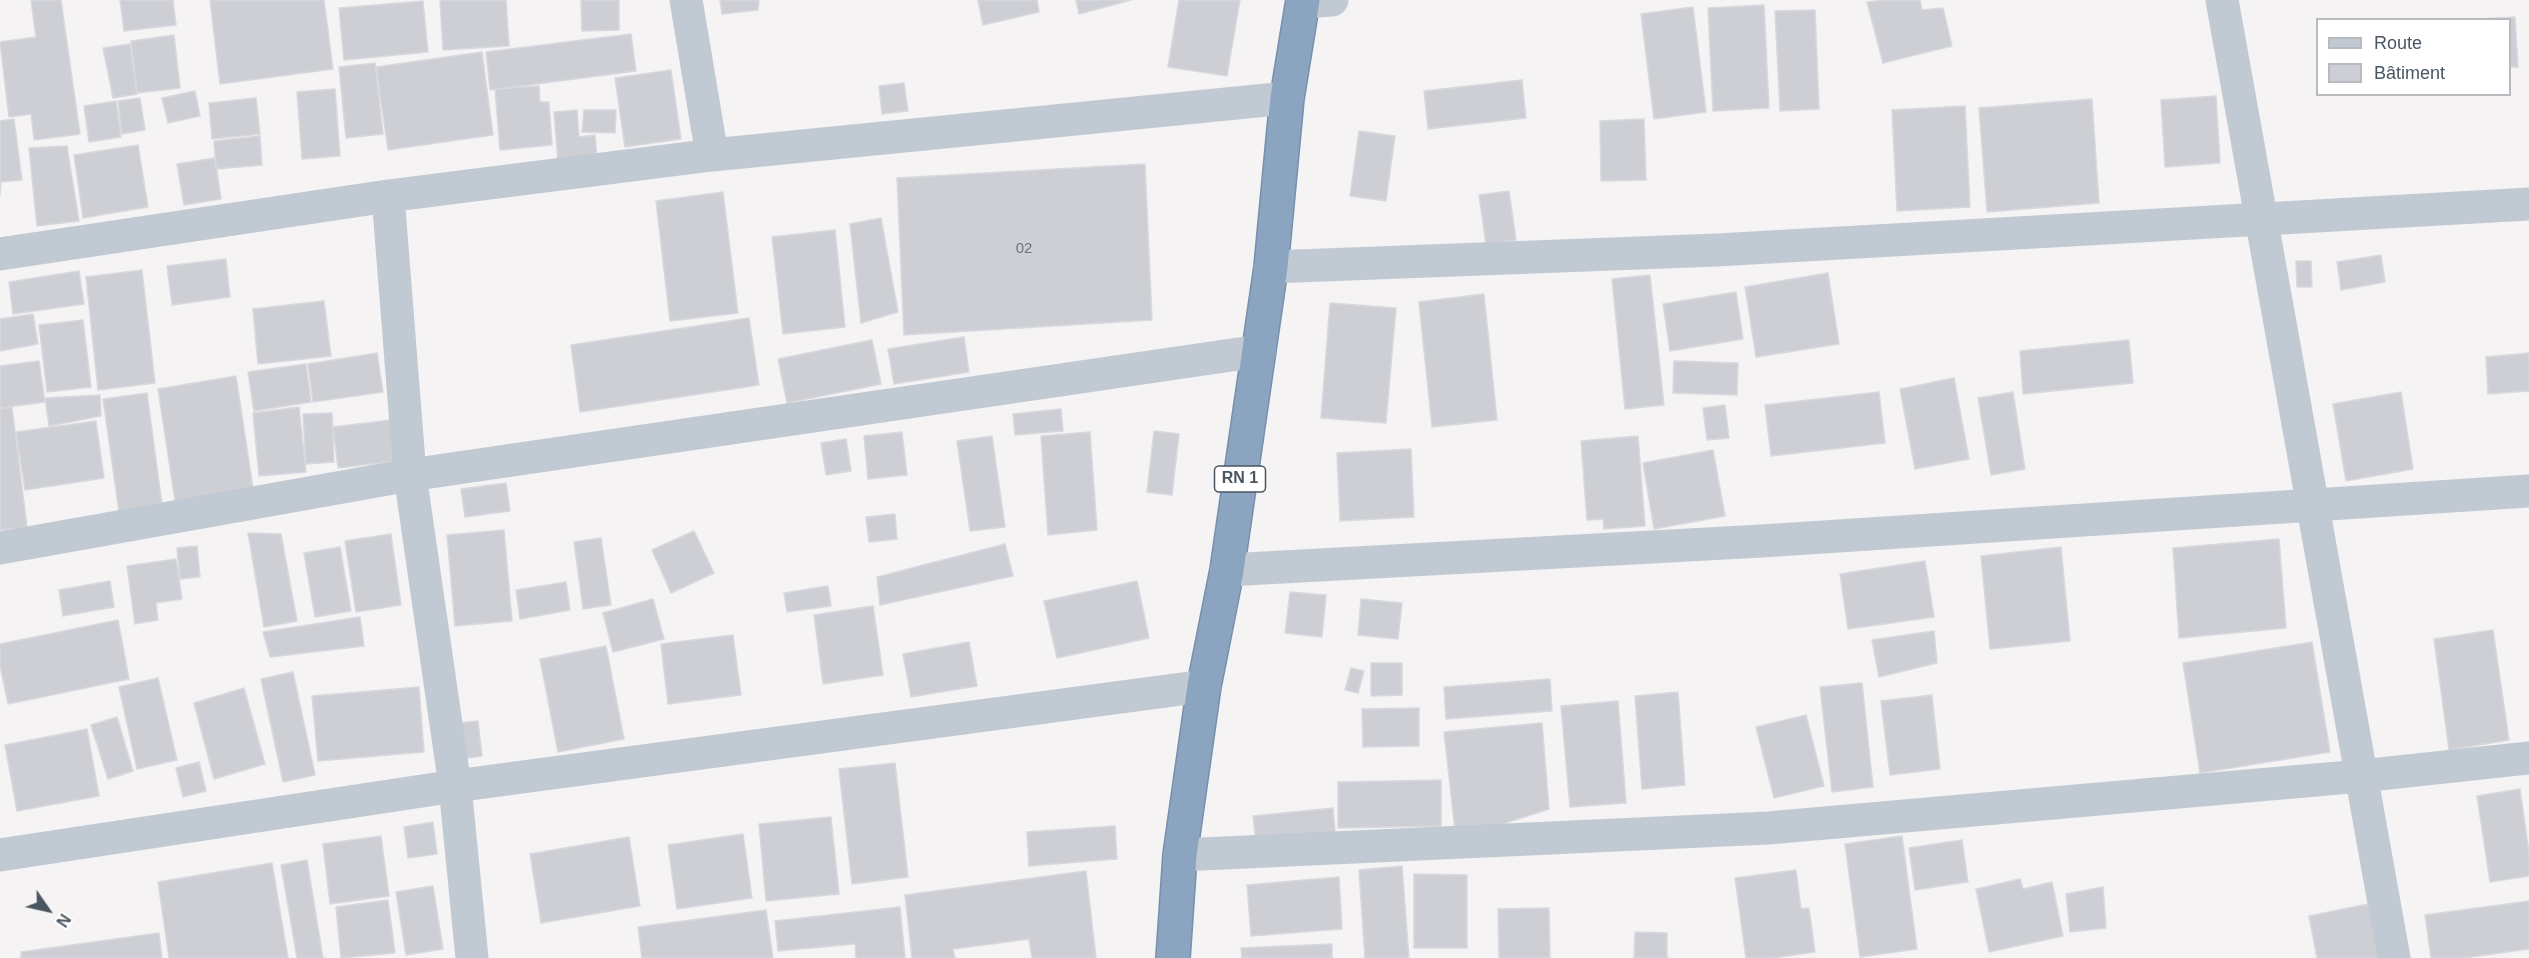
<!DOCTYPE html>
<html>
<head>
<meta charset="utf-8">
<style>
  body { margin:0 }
  #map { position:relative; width:2529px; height:958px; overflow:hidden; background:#f5f3f3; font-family:Helvetica,sans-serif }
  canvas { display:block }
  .legend { position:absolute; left:2316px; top:18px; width:195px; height:78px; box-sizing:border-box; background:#fff; border:2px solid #b7bbc0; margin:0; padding:8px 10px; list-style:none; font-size:18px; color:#4a5661 }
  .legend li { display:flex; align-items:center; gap:12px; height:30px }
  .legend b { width:30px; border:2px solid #b7bbc0 }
  .north { position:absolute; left:18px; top:880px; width:60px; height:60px; -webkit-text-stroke:4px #fff; paint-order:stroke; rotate:124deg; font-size:16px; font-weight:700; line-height:24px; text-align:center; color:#4a5661 }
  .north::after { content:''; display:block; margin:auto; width:21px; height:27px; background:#4a5661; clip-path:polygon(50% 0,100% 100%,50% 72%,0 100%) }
</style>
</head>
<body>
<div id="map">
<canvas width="2529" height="958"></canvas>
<ul class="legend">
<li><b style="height:8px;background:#c1cad2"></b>Route</li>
<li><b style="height:16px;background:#cdcfd5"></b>Bâtiment</li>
</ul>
<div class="north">N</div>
</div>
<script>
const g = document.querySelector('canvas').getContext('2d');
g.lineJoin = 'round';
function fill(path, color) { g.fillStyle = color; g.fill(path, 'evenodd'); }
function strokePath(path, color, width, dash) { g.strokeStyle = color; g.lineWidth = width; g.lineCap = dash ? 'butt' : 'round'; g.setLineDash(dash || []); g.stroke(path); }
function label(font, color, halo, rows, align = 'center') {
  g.font = font + ' Helvetica,sans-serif'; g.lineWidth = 4.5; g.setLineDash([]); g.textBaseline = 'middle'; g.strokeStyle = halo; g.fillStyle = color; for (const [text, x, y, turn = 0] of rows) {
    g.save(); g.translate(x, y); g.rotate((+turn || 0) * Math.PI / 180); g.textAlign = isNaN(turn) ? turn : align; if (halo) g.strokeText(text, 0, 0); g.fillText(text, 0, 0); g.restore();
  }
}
const building = new Path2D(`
  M 31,0 L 61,0 L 80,134 L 34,140 L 31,114 L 9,117 L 0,42 L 36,37 Z
  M 120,0 L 173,0 L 176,25 L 124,31 Z
  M 210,0 L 324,0 L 333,69 L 220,84 Z
  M 440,0 L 506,0 L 509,46 L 443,50 Z
  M 581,0 L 619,0 L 619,30 L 582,31 Z
  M 720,0 L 759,0 L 758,10 L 722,14 Z
  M 978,0 L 1037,0 L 1039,12 L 983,25 Z
  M 1076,0 L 1131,0 L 1079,14 Z
  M 1179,0 L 1240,0 L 1227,76 L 1168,67 Z
  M 1885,0 L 1920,0 L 1922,10 L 1943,8 L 1952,46 L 1883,63 L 1867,2 Z
  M 423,1 L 428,52 L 344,60 L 339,8 Z
  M 1764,5 L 1769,108 L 1713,111 L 1708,8 Z
  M 1693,7 L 1706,112 L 1654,119 L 1641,14 Z
  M 1815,10 L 1819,109 L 1780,111 L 1775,11 Z
  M 2515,17 L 2518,67 L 2510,67 L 2510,20 L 2463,20 Z
  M 631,34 L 636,71 L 490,90 L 486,52 Z
  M 174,35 L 180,88 L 137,93 L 131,41 Z
  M 130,44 L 137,94 L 113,98 L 103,48 Z
  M 482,52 L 493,135 L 388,150 L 376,67 Z
  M 375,63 L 383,134 L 346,138 L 339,67 Z
  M 671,70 L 681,139 L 625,147 L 615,78 Z
  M 1522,80 L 1526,118 L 1428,129 L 1424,91 Z
  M 904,83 L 908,111 L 882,114 L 879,86 Z
  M 539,86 L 540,102 L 549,102 L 552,145 L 500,150 L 495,89 Z
  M 335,89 L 340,156 L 302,159 L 297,92 Z
  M 195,91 L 200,116 L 168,123 L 162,98 Z
  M 2216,96 L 2220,163 L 2165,167 L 2161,100 Z
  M 140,98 L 145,130 L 122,134 L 118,101 Z
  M 256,98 L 260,134 L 212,139 L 209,103 Z
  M 2092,99 L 2099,203 L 1987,212 L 1979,108 Z
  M 116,101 L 121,137 L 89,142 L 84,106 Z
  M 1965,106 L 1970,207 L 1897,211 L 1892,110 Z
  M 577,110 L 579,137 L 595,135 L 597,158 L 558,162 L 554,112 Z
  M 584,110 L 616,110 L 615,133 L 582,132 Z
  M 14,119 L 22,180 L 1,182 L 0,195 L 0,121 Z
  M 1644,119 L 1646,180 L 1601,181 L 1600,121 Z
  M 1359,131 L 1395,136 L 1386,201 L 1350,196 Z
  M 260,136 L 262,165 L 216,169 L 214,141 Z
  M 138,145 L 148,207 L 83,218 L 74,155 Z
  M 67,146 L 79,221 L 37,226 L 29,148 Z
  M 215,158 L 221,199 L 184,205 L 177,164 Z
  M 1145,164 L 1152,320 L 904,335 L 897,178 Z
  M 1509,191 L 1516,240 L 1486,244 L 1479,195 Z
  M 723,192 L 738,313 L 670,321 L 656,201 Z
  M 881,218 L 898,312 L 861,323 L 850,224 Z
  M 835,230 L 845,327 L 783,334 L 772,237 Z
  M 2381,255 L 2385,282 L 2341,290 L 2337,262 Z
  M 226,259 L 230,297 L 172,305 L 167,266 Z
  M 2296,261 L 2311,261 L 2312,287 L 2297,287 Z
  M 142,270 L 155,383 L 98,390 L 86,277 Z
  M 79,271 L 84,304 L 13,314 L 9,282 Z
  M 1828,273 L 1839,344 L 1756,357 L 1745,287 Z
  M 1650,275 L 1664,405 L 1625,409 L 1612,279 Z
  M 1736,292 L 1743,339 L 1670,351 L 1663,304 Z
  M 1484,294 L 1497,420 L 1432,427 L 1419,302 Z
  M 324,301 L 331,356 L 258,364 L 253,309 Z
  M 1330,303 L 1396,308 L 1386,423 L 1321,418 Z
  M 33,314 L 38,344 L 0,351 L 0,319 Z
  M 749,318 L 759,385 L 580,412 L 571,345 Z
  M 83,320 L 91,387 L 47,392 L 39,325 Z
  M 964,337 L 969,372 L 894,384 L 888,349 Z
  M 872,340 L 881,384 L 787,403 L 778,359 Z
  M 2129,340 L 2133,383 L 2023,394 L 2020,351 Z
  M 377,353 L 383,392 L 313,402 L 308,364 Z
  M 2529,353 L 2529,391 L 2488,394 L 2486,357 Z
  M 39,361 L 45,402 L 0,408 L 0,366 Z
  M 1674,361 L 1738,363 L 1737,395 L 1673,393 Z
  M 306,364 L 311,402 L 254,411 L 248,372 Z
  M 236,376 L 253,488 L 175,501 L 158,389 Z
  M 1954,378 L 1969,459 L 1915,469 L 1900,389 Z
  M 1879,392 L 1885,443 L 1771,456 L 1765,405 Z
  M 2013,392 L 2025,469 L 1991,475 L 1978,398 Z
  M 2401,392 L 2413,469 L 2346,481 L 2333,404 Z
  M 147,393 L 163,512 L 120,519 L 103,399 Z
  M 100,395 L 101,416 L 49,426 L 45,398 Z
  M 1725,405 L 1729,438 L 1707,440 L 1703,408 Z
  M 12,407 L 27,527 L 0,530 L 0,409 Z
  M 299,407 L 306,472 L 259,476 L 253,413 Z
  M 1061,409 L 1063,431 L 1015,435 L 1013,414 Z
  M 332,413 L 334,462 L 306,464 L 303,414 Z
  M 399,419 L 404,460 L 338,468 L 333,427 Z
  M 96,421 L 104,478 L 25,490 L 16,432 Z
  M 1154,431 L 1179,434 L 1172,495 L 1147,492 Z
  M 902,432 L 907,475 L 868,479 L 864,436 Z
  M 1090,432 L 1097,530 L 1048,535 L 1041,436 Z
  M 992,436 L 1005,527 L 970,531 L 957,441 Z
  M 1638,436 L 1645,526 L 1604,529 L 1603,519 L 1587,520 L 1581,441 Z
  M 846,439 L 851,471 L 826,475 L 821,443 Z
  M 1411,449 L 1414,517 L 1340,521 L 1337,453 Z
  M 1713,450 L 1725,516 L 1654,529 L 1643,463 Z
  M 506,483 L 510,511 L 465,517 L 461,489 Z
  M 895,514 L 897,539 L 869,542 L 866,517 Z
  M 504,530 L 512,621 L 455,626 L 447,535 Z
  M 694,531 L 714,573 L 671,593 L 652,550 Z
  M 248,533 L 281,534 L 297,621 L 264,627 Z
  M 391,534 L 401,605 L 356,612 L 345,541 Z
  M 601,538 L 611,605 L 583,609 L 574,542 Z
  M 2279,539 L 2286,628 L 2179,638 L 2173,548 Z
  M 1005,544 L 1013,576 L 880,605 L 877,577 Z
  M 197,546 L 200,577 L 180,579 L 177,548 Z
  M 340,547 L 351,611 L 315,617 L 304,553 Z
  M 2061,547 L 2070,641 L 1990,649 L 1981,556 Z
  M 176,559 L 182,599 L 156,603 L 158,620 L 135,624 L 127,566 Z
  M 1925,561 L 1934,617 L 1848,629 L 1840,574 Z
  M 110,581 L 114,607 L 63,616 L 59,590 Z
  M 1137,581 L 1149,638 L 1057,658 L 1044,601 Z
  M 566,582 L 570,610 L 520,619 L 516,590 Z
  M 828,586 L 831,606 L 787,612 L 784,593 Z
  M 1290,592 L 1326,595 L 1322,637 L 1285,633 Z
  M 653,599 L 664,639 L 613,652 L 603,613 Z
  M 1361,599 L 1402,603 L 1398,639 L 1358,635 Z
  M 873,606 L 883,675 L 823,684 L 814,615 Z
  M 360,617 L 364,646 L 270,657 L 263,632 Z
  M 118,620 L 129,679 L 8,704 L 0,665 L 0,644 Z
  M 2493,630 L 2509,740 L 2449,750 L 2434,639 Z
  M 1934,631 L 1937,663 L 1879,677 L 1872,640 Z
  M 733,635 L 741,695 L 668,704 L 661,644 Z
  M 969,642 L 977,686 L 911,697 L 903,654 Z
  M 2312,642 L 2330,752 L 2200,773 L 2183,663 Z
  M 606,646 L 624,739 L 558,752 L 540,659 Z
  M 1371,663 L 1402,663 L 1402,695 L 1371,696 Z
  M 1351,668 L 1364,671 L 1358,693 L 1345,690 Z
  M 293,672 L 315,775 L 283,782 L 261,679 Z
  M 158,678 L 177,760 L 137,769 L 119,687 Z
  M 1550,679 L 1552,711 L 1446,719 L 1444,687 Z
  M 1862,683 L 1873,787 L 1832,792 L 1820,687 Z
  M 419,687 L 424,752 L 318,761 L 312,696 Z
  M 244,688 L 265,764 L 214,779 L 194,703 Z
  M 1678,692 L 1685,785 L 1642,789 L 1635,696 Z
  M 1932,695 L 1940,769 L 1890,775 L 1881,701 Z
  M 1618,701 L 1626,803 L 1570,807 L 1561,706 Z
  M 1419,708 L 1419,746 L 1363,747 L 1362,709 Z
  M 1806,715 L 1824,786 L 1774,798 L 1756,727 Z
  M 117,717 L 133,771 L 108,779 L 91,725 Z
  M 478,721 L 482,756 L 462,759 L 458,723 Z
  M 1542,723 L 1549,809 L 1456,839 L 1444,732 Z
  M 87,729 L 99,796 L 17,811 L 5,745 Z
  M 199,762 L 206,791 L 183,797 L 176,768 Z
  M 895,763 L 908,877 L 852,884 L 839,769 Z
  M 1441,780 L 1441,826 L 1338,828 L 1338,782 Z
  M 2520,789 L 2529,853 L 2529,876 L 2490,882 L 2477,796 Z
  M 1333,808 L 1336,844 L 1257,851 L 1253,816 Z
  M 831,817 L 839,894 L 766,901 L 759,824 Z
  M 433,822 L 437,854 L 408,858 L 404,827 Z
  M 1115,826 L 1117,859 L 1029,866 L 1027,832 Z
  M 743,834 L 752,898 L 677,909 L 668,845 Z
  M 381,836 L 389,896 L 330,904 L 323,844 Z
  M 1902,836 L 1917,949 L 1860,957 L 1845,844 Z
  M 629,837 L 640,906 L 541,923 L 530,854 Z
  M 1962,840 L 1968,882 L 1915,890 L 1909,848 Z
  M 307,860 L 323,958 L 297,958 L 281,865 Z
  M 272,863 L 288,958 L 169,958 L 158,882 Z
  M 1402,866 L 1409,958 L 1365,958 L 1359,870 Z
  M 1796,870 L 1801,909 L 1809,908 L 1815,952 L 1773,958 L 1746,958 L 1735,878 Z
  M 1086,871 L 1096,958 L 1032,958 L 1029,939 L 953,949 L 955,958 L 912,958 L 905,895 Z
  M 1414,874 L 1467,875 L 1467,948 L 1414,948 Z
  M 1339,877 L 1342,929 L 1251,936 L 1247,885 Z
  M 2020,879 L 2023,889 L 2052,882 L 2063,936 L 1989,952 L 1976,889 Z
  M 433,886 L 443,949 L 406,955 L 396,892 Z
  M 2103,887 L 2106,928 L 2070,932 L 2066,894 Z
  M 388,900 L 395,953 L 341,958 L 336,907 Z
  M 2529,901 L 2529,949 L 2464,958 L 2431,958 L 2425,915 Z
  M 2368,904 L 2378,958 L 2317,958 L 2309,916 Z
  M 900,907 L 905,958 L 856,958 L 855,944 L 778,951 L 775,921 Z
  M 1549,908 L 1550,958 L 1499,958 L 1498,909 Z
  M 766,910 L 773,958 L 642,958 L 638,927 Z
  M 1635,932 L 1667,933 L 1667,958 L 1634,958 Z
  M 159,933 L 162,958 L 21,958 L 21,952 Z
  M 1332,944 L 1332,958 L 1242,958 L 1241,948 Z`);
fill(building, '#cdcfd5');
strokePath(building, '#d7d9de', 1.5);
const highway = new Path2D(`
  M 1173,958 L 1180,855 L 1204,686 L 1227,570 L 1271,267 L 1287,98 L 1303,0`);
strokePath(highway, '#7690ad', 36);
strokePath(new Path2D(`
  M 686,0 L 712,155
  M 2222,0 L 2394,958
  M 1303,2 L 1332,0
  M 388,196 L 410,475 L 455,786 L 472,958
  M 0,254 L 388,196 L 712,155 L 1287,98
  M 1271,267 L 1717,250 L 2529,204
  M 0,548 L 410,475 L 1259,351
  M 1227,570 L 1762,541 L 2529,491
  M 0,855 L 455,786 L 1204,686
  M 1180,855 L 1768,828 L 2361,776 L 2529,758`), '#c1cad2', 33);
strokePath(highway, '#8ba5c1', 33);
label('15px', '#6b747e', null, [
  ["02",1024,249]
]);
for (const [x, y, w] of [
  [1240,479,51]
]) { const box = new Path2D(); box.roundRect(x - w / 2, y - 13, w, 26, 4.5); g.fillStyle = '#fff'; g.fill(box); strokePath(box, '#4a5661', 1.5); }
label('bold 16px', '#4a5661', null, [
  ["RN 1",1240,479]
]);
</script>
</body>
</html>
